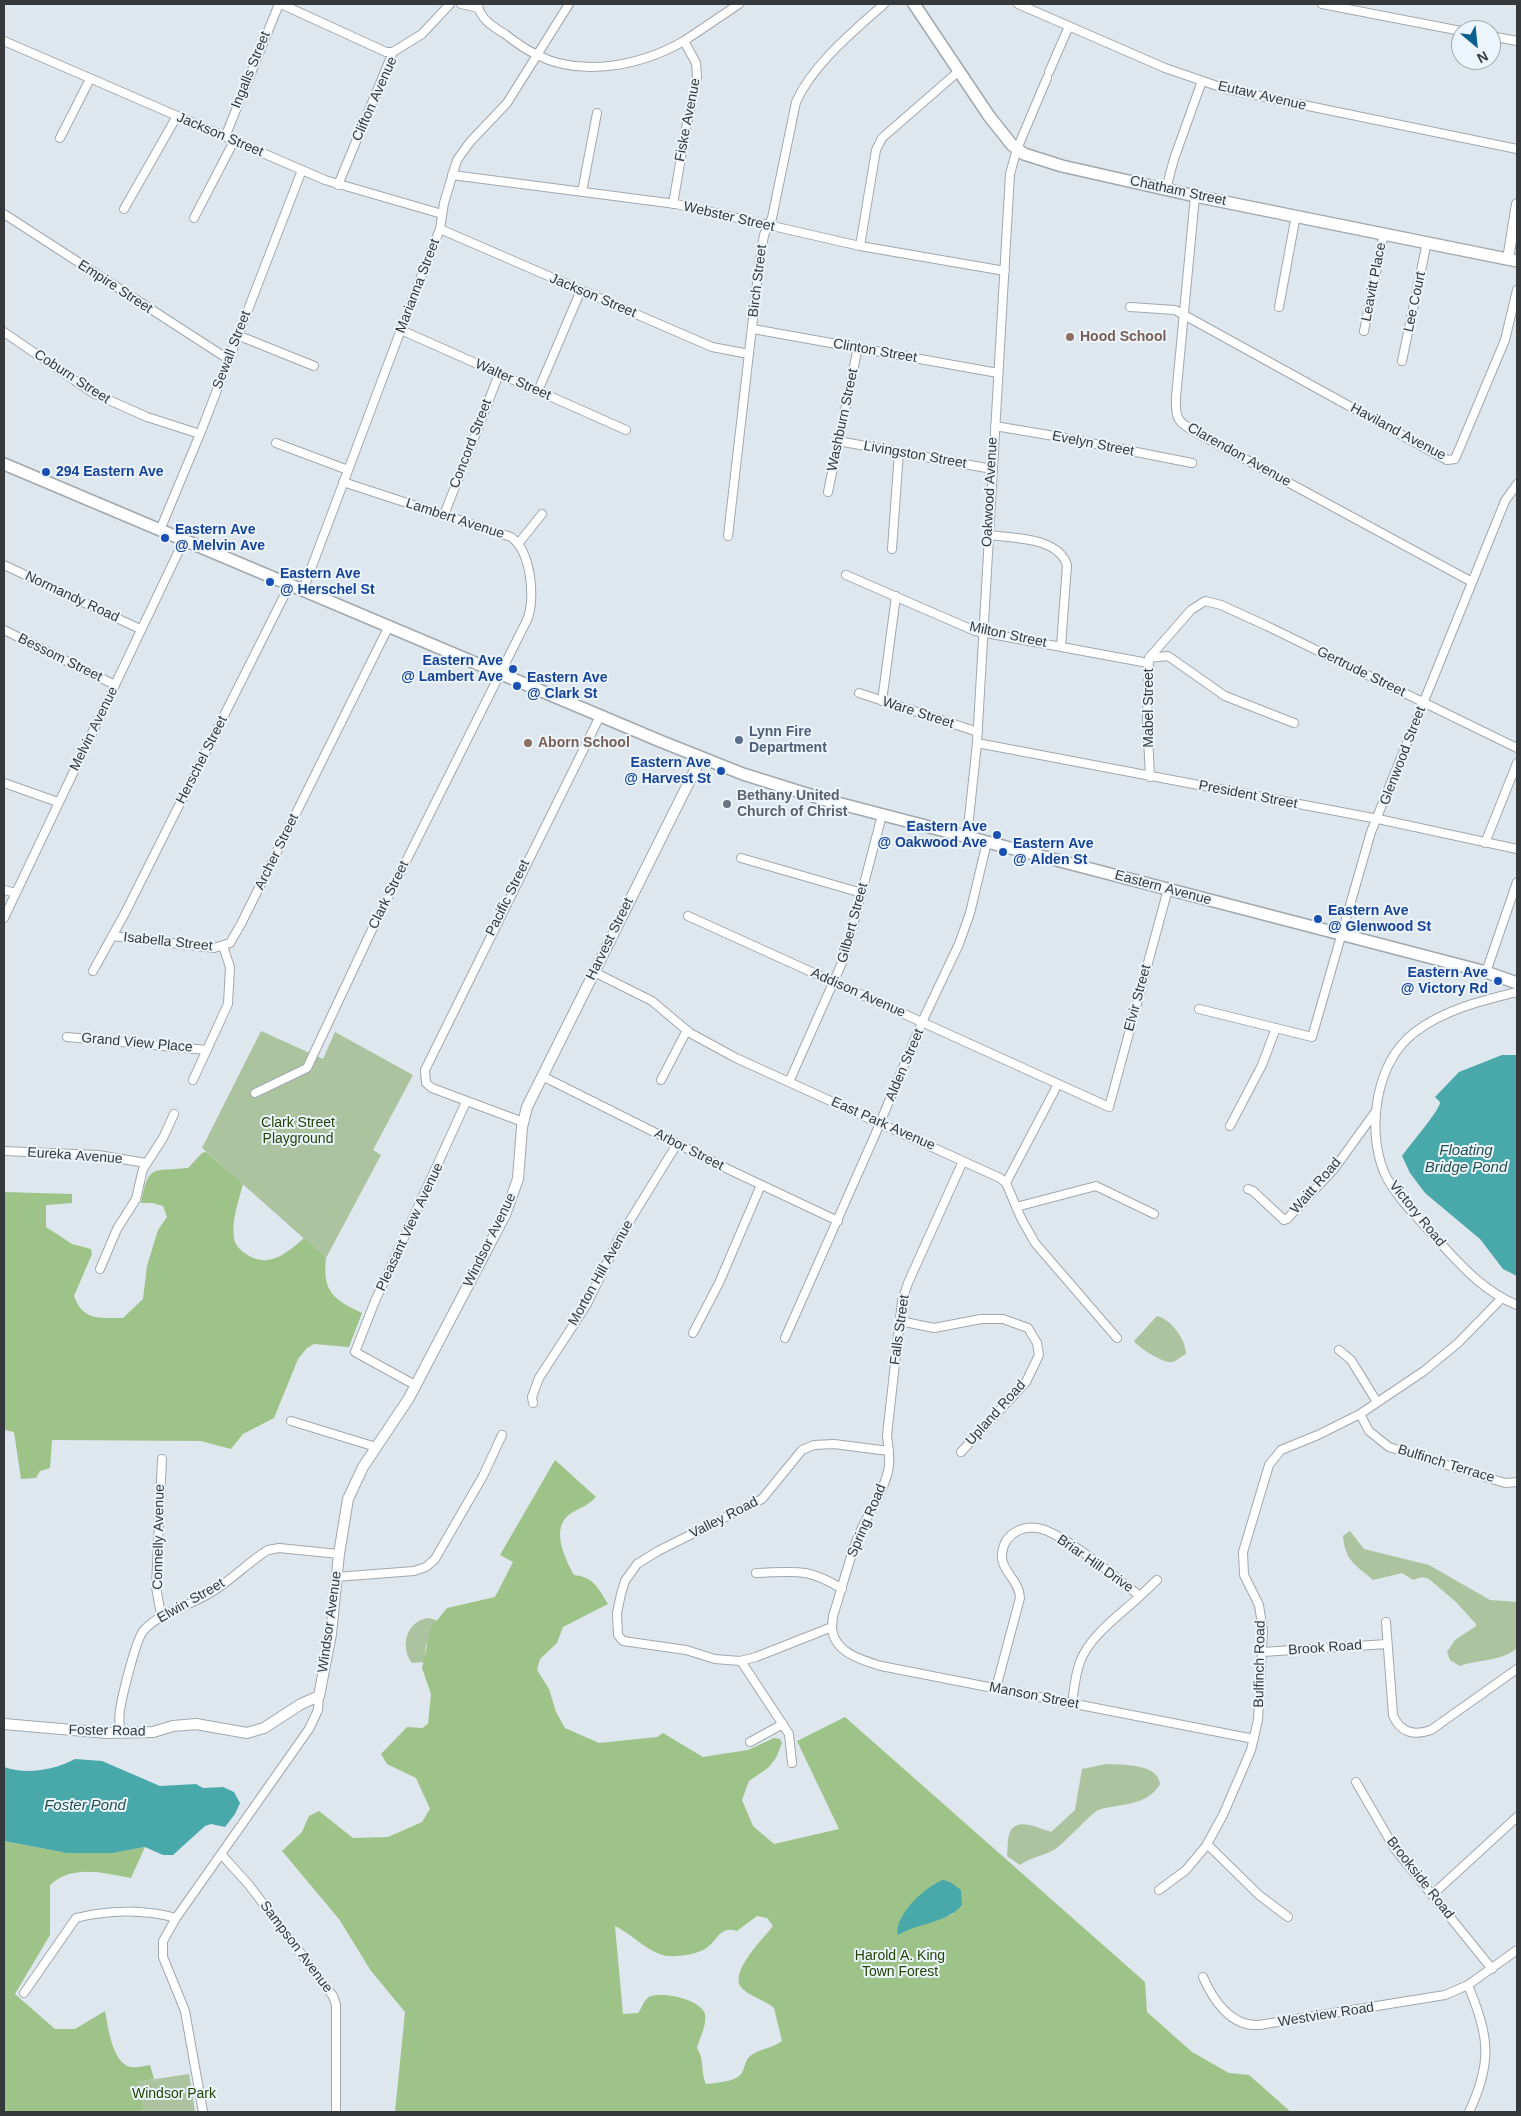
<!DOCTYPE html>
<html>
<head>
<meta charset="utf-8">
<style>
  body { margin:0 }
  #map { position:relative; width:1521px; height:2116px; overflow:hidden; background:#dfe7ee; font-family:Arial,sans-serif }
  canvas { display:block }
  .frame { position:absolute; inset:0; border:5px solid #36393b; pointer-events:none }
  .north { position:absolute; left:1451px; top:20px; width:50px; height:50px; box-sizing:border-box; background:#ecf5fb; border:1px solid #a3aaae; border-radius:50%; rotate:152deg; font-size:14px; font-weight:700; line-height:20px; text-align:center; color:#36393b }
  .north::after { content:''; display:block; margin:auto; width:18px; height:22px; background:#0c6091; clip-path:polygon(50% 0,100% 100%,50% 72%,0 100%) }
</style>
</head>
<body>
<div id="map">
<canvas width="1521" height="2116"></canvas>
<div class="frame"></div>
<div class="north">N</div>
</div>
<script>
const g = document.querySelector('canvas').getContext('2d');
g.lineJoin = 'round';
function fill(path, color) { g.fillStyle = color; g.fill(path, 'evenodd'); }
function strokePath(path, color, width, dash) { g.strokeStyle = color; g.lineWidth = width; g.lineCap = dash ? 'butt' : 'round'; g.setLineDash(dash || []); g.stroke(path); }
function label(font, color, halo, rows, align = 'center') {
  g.font = font + ' Arial,sans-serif'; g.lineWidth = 4; g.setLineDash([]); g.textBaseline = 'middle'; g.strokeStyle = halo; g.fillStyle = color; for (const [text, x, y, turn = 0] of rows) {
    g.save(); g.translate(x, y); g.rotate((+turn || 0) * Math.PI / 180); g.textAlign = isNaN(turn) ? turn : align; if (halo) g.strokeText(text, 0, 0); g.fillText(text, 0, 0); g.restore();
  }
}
fill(new Path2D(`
  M 261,1031 L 323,1059 L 335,1032 L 413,1075 L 373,1150 L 381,1155 L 326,1258 L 202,1148 Z
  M 1157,1316 C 1171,1319 1186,1340 1186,1354 C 1181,1356 1177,1361 1172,1362 C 1165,1364 1137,1347 1134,1341 Z
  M 1350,1531 L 1364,1549 L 1429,1565 L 1490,1600 L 1517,1602 L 1517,1648 C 1501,1662 1479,1659 1460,1666 L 1450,1660 L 1447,1652 L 1455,1640 L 1476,1626 L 1476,1624 L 1456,1602 L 1429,1579 L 1422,1577 L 1413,1580 L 1402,1573 L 1373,1580 C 1356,1565 1345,1561 1343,1536 Z
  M 429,1618 L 439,1621 L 433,1641 L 426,1645 L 424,1662 L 412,1663 C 399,1646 407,1620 429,1618 Z
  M 1106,1764 C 1122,1765 1158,1763 1160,1784 C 1147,1807 1120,1803 1098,1810 C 1093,1812 1067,1840 1058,1847 C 1047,1856 1032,1856 1020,1865 L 1007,1856 C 1008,1849 1007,1838 1010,1832 C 1017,1817 1038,1828 1051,1832 L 1075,1810 L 1082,1769 Z
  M 189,2074 L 195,2112 L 144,2112 L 136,2082 Z`), '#abc39e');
fill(new Path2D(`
  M 206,1152 L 243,1184 C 239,1200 231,1221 234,1238 C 235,1245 240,1250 246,1254 C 268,1269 286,1254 304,1238 L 326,1258 C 322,1292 334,1300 362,1313 L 349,1347 L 314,1344 L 307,1348 L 298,1359 L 274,1418 L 243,1434 L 231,1449 L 201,1441 L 52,1440 L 50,1468 L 40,1471 L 36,1478 L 21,1479 L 14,1432 L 4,1430 L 4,1192 L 72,1194 L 72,1203 L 46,1205 L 46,1227 L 72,1244 L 91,1249 L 92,1254 L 74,1296 C 83,1321 99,1318 123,1318 L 143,1299 L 147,1266 L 158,1230 L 167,1217 L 163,1206 L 153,1203 L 141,1203 C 149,1163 152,1172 188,1168 L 202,1153 Z
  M 555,1460 L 596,1497 C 588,1506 579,1508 570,1514 C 550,1528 565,1559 574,1575 C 594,1577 598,1588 608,1604 L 563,1627 L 557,1643 L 540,1659 L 537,1670 L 549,1689 L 556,1712 L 565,1728 L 599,1743 L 657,1737 L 663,1733 L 703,1757 L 748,1750 L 774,1738 L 780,1739 L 782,1743 L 776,1758 L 768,1768 L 749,1781 L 742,1800 L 753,1826 L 774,1844 L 839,1829 L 797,1741 L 845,1717 L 1145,1982 L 1147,2012 L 1192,2052 L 1229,2073 L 1249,2075 L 1291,2112 L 395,2112 L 405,2012 L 371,1971 L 339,1919 L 282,1851 L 302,1832 L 309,1816 L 319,1811 L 353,1838 L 388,1837 L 422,1822 L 430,1809 L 416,1778 L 387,1764 L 381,1754 L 407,1727 L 422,1728 L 428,1724 L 431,1694 L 422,1668 L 431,1628 L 447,1608 L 495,1597 L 513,1562 L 500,1555 ZM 935,1883 L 953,1914 L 908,1929 L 899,1934 L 901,1917 ZM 757,1916 L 767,1918 L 773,1926 C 763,1939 725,1976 744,1990 C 753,1998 765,2000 774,2008 L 782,2041 C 773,2048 763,2048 753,2054 C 744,2059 746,2067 741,2074 C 735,2082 715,2083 706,2084 C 700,2072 705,2060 697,2048 C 700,2037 707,2025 705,2014 C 701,1999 661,1991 649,1997 C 643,2001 642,2008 638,2013 L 623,2014 L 615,1926 C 631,1933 649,1954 668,1956 C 681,1957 700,1954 709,1946 C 719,1937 721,1926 737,1931 Z
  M 4,1841 L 62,1852 L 122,1851 L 145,1847 L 131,1878 C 104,1873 72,1864 50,1885 L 50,1935 L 15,1994 L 55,2029 L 75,2029 L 105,2011 C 108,2026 112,2062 130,2067 C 136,2068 145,2066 150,2065 L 154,2079 L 137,2082 L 144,2112 L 4,2112 Z`), '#9ec388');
fill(new Path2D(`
  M 1502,1055 L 1517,1055 L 1517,1276 L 1503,1269 L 1480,1239 L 1425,1193 L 1410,1173 L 1402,1156 C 1408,1147 1441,1109 1440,1102 L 1435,1097 L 1459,1072 Z
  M 75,1759 L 102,1761 L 160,1786 L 196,1784 L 203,1788 L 223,1787 L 234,1792 L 240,1803 L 235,1814 L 225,1827 L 211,1824 L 205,1826 L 173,1855 L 163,1855 L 145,1847 L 112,1853 L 67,1853 L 4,1841 L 4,1767 C 27,1775 54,1770 75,1759 Z
  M 943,1880 L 950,1882 L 961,1890 L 962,1905 C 947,1923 918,1923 898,1935 C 893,1916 927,1885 943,1880 Z`), '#49a8aa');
const minor = new Path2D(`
  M 281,4 L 386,52 L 393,52
  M 461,4 L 478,8
  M 478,4 C 479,18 493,27 505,34 C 515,42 525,49 537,55 C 583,78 642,65 684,41 L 696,63 L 697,77 L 686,128 L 673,204
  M 1018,4 L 1165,68 L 1226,89 L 1517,149
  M 1322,4 L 1461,31
  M 1491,36 L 1517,41
  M 4,41 L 325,180 L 442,214
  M 684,41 L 739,4
  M 1049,72 L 1069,26
  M 225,137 L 279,4
  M 60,138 L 90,79
  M 452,175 L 676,204 L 860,246 L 1005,271
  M 338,185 L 393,52 L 422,34 L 450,4
  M 1166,189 L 1174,159 L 1202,81
  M 582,192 L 597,113
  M 1195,196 L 1176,397 C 1175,420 1178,422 1197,433 L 1472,582
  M 124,209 L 177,116
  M 4,214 L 228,359
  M 194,218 L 234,141
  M 440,229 L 712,347 L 749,354
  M 860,246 L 876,150 L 882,138 L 959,71
  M 1130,307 L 1175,310 L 1447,460 L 1455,459 L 1505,340 L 1517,290
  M 1279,307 L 1296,215
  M 753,329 L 998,373
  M 401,330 L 626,430
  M 1364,331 L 1384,233
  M 4,332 L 93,393 L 147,417 L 200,434
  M 237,335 L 314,366
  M 1402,361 L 1427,242
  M 538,391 L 581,290
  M 995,426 L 1060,437 L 1192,463
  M 838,441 L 992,469
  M 276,443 L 348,470
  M 828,492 L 858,347
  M 444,515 L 499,374
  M 160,530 L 200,434 L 302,170
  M 988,535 C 1013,538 1058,537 1067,565 L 1061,646
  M 728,536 L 759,266 L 764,235 L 772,218 L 796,102 C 813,64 854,31 884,4
  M 518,544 L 542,514
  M 892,549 L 899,452
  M 4,565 L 140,629
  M 846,575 L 975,631 L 1148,663
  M 303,590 L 414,295 L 440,229 L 444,203 L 457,160 L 470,142 L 507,103 L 569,4
  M 4,630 L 115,685
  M 1149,658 L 1168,656 L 1225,696 L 1294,723
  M 859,693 L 978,732
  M 882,701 L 896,596
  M 977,743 L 1378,819 L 1517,849
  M 1150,777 L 1147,717 L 1149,658 L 1191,610 L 1205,601 L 1221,605 L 1267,626 L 1517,748
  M 4,783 L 58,802
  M 967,837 L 977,743 L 1010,174 L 1017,149 L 1047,78
  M 1485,843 L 1517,763
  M 741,858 L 862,893
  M 4,890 L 16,893
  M 688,916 L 1109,1107 L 1168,889
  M 4,918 L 184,540
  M 112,936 L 214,948 L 230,943 L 241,924 L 389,626
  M 93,971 L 125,913 L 290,584
  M 594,972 L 652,1001 L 690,1033 L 736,1058 L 1000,1178 L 1006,1183 L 1021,1218 L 1035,1243 L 1117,1338
  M 1486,972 L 1517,882
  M 1517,992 C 1481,1001 1446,1009 1415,1032 C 1376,1062 1366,1128 1384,1172 C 1395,1196 1416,1216 1433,1235 C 1458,1262 1482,1291 1517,1305
  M 1199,1009 L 1312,1037 L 1371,832 L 1505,501 L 1517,484
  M 67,1037 L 207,1050
  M 542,1076 L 734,1172 L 838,1221
  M 193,1080 L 228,1004 L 230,967 L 223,946
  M 661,1080 L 687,1030
  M 789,1082 L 845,956 L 882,815
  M 255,1093 L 307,1068 L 377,919 L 527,620 C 536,599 531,551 511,537 L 343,482
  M 523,1122 L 432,1088 L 426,1083 L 425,1070 L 600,716
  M 1230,1126 L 1262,1065 L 1276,1028
  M 4,1151 L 98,1155 L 146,1163
  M 1006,1183 L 1058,1084
  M 1248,1189 L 1253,1191 L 1284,1220 L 1287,1219 L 1334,1169 L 1376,1111
  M 1016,1207 L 1096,1186 L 1154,1214
  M 100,1269 L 117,1229 L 136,1199 L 143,1169 L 163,1138 L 174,1114
  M 900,1321 L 934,1328 L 981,1319 L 1003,1319 L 1028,1328 L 1037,1343 L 1039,1355 L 1026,1382 L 961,1452
  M 693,1333 L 719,1283 L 761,1185
  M 785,1338 L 875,1135 L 922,1022 L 959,944 L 970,913 L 987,842
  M 1339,1350 L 1351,1360 L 1377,1402
  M 415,1385 L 355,1352 L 375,1301 L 466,1102
  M 533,1403 L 532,1397 L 539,1378 L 587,1304 L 618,1240 L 677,1144
  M 1360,1414 L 1369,1431 L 1389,1447 L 1505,1483 L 1517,1482
  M 291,1421 L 376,1447
  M 889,1451 L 834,1444 L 814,1445 L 802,1450 L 762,1499 L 658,1551 L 637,1564 L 625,1581 L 621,1594 L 617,1613 L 618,1635 L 623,1641 L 686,1650 L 715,1659 L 740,1661 L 756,1657 L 832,1627 L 833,1616 C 841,1591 848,1564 857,1539 C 866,1516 886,1489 889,1466 C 890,1456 888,1445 887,1435 L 902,1301 L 908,1283 L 963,1161
  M 756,1573 C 794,1572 808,1567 842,1589
  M 336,1577 L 414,1571 L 426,1567 L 435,1559 L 483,1476 L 502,1435
  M 1140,1596 L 1157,1580
  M 161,1615 L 156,1587 L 162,1459
  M 1386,1622 L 1393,1715 C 1400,1733 1414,1736 1431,1730 L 1517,1669
  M 832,1627 C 833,1652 861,1660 881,1666 L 1254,1739
  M 1262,1652 L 1387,1644
  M 741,1661 L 789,1734 L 792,1763
  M 996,1688 L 1020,1598 C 1020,1581 1000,1570 1002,1554 C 1004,1532 1026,1523 1045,1530 C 1073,1541 1115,1577 1140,1596 C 1120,1615 1090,1635 1080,1662 C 1075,1675 1074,1690 1072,1704
  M 121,1733 C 119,1726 119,1718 120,1710 C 122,1697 136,1638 144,1630 C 162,1611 188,1607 210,1593 C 231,1581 248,1562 268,1550 L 279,1548 L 339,1554
  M 750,1742 L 783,1724
  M 1356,1782 L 1395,1849 L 1492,1969
  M 1207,1844 L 1259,1895 L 1288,1917
  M 221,1854 L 249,1885 L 333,1996 L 336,2005 L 336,2112
  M 1159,1890 L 1186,1870 L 1206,1846 L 1223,1815 L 1251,1750 L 1258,1720 L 1263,1631 L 1259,1605 L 1244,1575 L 1243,1552 L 1269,1465 L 1281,1450 L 1318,1435 L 1360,1414 L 1424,1371 L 1458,1343 L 1502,1298
  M 1432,1895 L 1517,1817
  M 1203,1977 C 1213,2000 1231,2027 1259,2025 L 1445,1995 L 1468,1985 L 1517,1950
  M 1468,1985 C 1489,2037 1493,2061 1469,2112
  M 24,1993 L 76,1918 C 107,1910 144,1909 176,1918
  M 203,2112 L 185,2011 L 163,1957 L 163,1941 L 176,1918 L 309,1729 L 318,1710 L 319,1696`);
const tertiary = new Path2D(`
  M 1508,259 L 1517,204
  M 4,1724 L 107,1733 L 153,1732 L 173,1726 L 196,1724 L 247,1733 L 264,1728 L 301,1704 L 319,1696 L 331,1634 L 339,1554 L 348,1499 L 363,1467 L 409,1398 L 505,1215 L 518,1179 L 522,1127 L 527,1107 L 701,758`);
const secondary = new Path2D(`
  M 914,4 L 989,116 L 1012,145 L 1024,154 L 1062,166 L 1195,196 L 1517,261
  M 4,464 L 660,741 L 743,774 L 826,800 L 1486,972 L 1517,983`);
strokePath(minor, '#a0a8ae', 10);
strokePath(tertiary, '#a0a8ae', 12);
strokePath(secondary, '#a0a8ae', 14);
strokePath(minor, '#fff', 8);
strokePath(tertiary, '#fff', 10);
strokePath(secondary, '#fff', 11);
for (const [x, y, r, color] of [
  [1070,337,5,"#8d6e63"],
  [46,472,5,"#1a4fb4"],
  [165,538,5,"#1a4fb4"],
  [270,582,5,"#1a4fb4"],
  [513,669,5,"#1a4fb4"],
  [517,686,5,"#1a4fb4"],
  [739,740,5,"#5c6f8a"],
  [528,743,5,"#8d6e63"],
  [721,771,5,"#1a4fb4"],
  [727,804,5,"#6b7280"],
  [997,835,5,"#1a4fb4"],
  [1003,852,5,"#1a4fb4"],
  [1318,919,5,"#1a4fb4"],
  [1498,981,5,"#1a4fb4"]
]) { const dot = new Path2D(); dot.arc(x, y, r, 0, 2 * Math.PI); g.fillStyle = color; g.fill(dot); strokePath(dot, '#ecf5fb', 2); }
label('14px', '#36393b', '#ecf5fb', [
  ["Ingalls Street",251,70,-68],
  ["Eutaw Avenue",1262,96,13],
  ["Clifton Avenue",375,99,-66],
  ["Fiske Avenue",688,120,-79],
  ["Jackson Street",220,135,23],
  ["Chatham Street",1178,191,12],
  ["Webster Street",729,217,13],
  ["Birch Street",758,281,-83],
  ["Leavitt Place",1374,282,-79],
  ["Marianna Street",418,286,-69],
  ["Empire Street",115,287,33],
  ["Jackson Street",593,296,23],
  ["Lee Court",1415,302,-78],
  ["Sewall Street",232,350,-69],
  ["Clinton Street",875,351,10],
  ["Coburn Street",72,377,33],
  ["Walter Street",513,380,24],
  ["Washburn Street",843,420,-78],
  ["Haviland Avenue",1398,432,28],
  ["Concord Street",471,444,-69],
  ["Evelyn Street",1093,444,11],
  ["Livingston Street",915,455,10],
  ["Clarendon Avenue",1239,455,29],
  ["Oakwood Avenue",990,492,-87],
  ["Lambert Avenue",455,519,18],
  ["Normandy Road",72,597,25],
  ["Milton Street",1008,635,12],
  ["Bessom Street",60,658,26],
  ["Gertrude Street",1361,672,26],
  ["Mabel Street",1149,708,-90],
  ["Ware Street",918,713,18],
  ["Melvin Avenue",94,729,-64],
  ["Glenwood Street",1403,756,-69],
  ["Herschel Street",202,760,-63],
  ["President Street",1248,795,11],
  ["Archer Street",277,852,-64],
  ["Eastern Avenue",1163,888,15],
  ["Clark Street",389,895,-64],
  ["Pacific Street",508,898,-64],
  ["Gilbert Street",853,923,-75],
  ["Harvest Street",610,939,-64],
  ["Isabella Street",168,942,6],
  ["Addison Avenue",858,993,24],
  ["Elvir Street",1138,998,-75],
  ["Grand View Place",137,1043,5],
  ["Alden Street",905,1065,-67],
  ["East Park Avenue",883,1124,24],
  ["Arbor Street",689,1150,27],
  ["Eureka Avenue",75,1156,4],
  ["Waitt Road",1316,1186,-49],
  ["Victory Road",1417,1214,51],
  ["Pleasant View Avenue",410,1227,-65],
  ["Windsor Avenue",490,1240,-64],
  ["Morton Hill Avenue",601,1273,-61],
  ["Falls Street",900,1330,-82],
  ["Upland Road",996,1413,-48],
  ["Bulfinch Terrace",1446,1464,17],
  ["Valley Road",724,1518,-27],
  ["Spring Road",867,1521,-67],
  ["Connelly Avenue",159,1537,-89],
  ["Briar Hill Drive",1095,1564,35],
  ["Elwin Street",191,1601,-30],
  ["Windsor Avenue",330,1622,-82],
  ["Brook Road",1325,1648,-4],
  ["Bulfinch Road",1260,1664,-89],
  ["Manson Street",1034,1696,11],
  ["Foster Road",107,1731,1],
  ["Brookside Road",1420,1878,52],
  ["Sampson Avenue",296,1947,53],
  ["Westview Road",1326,2015,-9]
]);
label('bold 14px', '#785e54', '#ecf5fb', [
  ["Hood School",1080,337],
  ["Aborn School",538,743]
], 'left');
label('bold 14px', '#164399', '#ecf5fb', [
  ["294 Eastern Ave",56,472],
  ["Eastern Ave",175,530],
  ["@ Melvin Ave",175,546],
  ["Eastern Ave",280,574],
  ["@ Herschel St",280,590],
  ["Eastern Ave",503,661,"right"],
  ["@ Lambert Ave",503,677,"right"],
  ["Eastern Ave",527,678],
  ["@ Clark St",527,694],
  ["Eastern Ave",711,763,"right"],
  ["@ Harvest St",711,779,"right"],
  ["Eastern Ave",987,827,"right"],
  ["@ Oakwood Ave",987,843,"right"],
  ["Eastern Ave",1013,844],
  ["@ Alden St",1013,860],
  ["Eastern Ave",1328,911],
  ["@ Glenwood St",1328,927],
  ["Eastern Ave",1488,973,"right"],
  ["@ Victory Rd",1488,989,"right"]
], 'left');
label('bold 14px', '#4e5e75', '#ecf5fb', [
  ["Lynn Fire",749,732],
  ["Department",749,748]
], 'left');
label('bold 14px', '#5b616d', '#ecf5fb', [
  ["Bethany United",737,796],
  ["Church of Christ",737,812]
], 'left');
label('14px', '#224303', '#ecf5fb', [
  ["Clark Street",298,1123],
  ["Playground",298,1139],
  ["Harold A. King",900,1956],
  ["Town Forest",900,1972],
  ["Windsor Park",174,2094]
]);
label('italic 15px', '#244f4f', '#ecf5fb', [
  ["Floating",1466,1151],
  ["Bridge Pond",1466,1168],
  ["Foster Pond",85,1806]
]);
</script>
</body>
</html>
